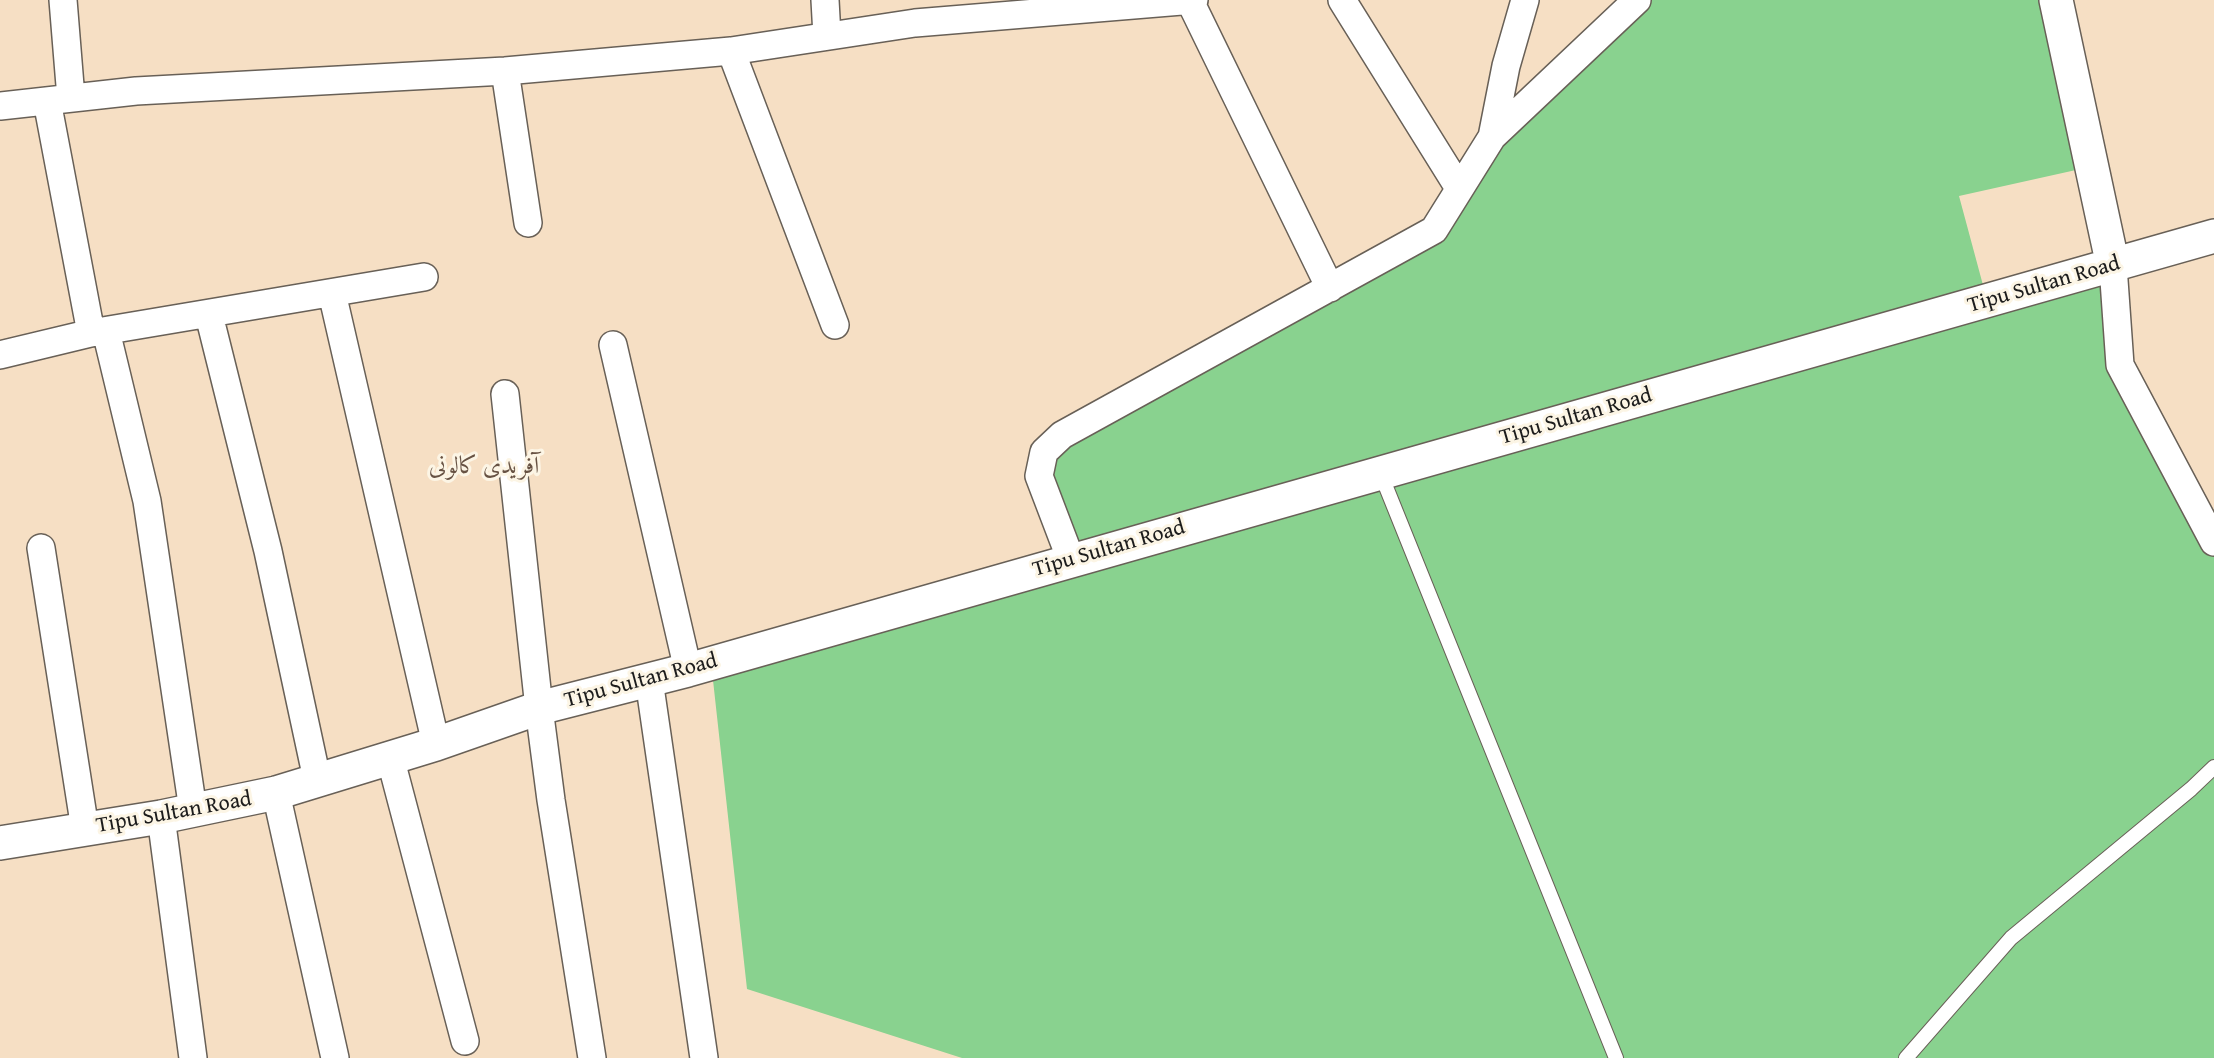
<!DOCTYPE html>
<html>
<head>
<meta charset="utf-8">
<style>
  body { margin:0 }
  canvas { display:block; background:#f6dfc4 }
</style>
</head>
<body>
<canvas width="2214" height="1058"></canvas>
<script>
const g = document.querySelector('canvas').getContext('2d');
g.lineJoin = 'round';
function fill(path, color) { g.fillStyle = color; g.fill(path, 'evenodd'); }
function strokePath(path, color, width, dash) { g.strokeStyle = color; g.lineWidth = width; g.lineCap = dash ? 'butt' : 'round'; g.setLineDash(dash || []); g.stroke(path); }
function label(font, color, halo, rows, align = 'center') {
  g.font = font + ' "Gentium Book Plus",Amiri,serif'; g.lineWidth = 6; g.setLineDash([]); g.textBaseline = 'middle'; g.strokeStyle = halo; g.fillStyle = color; for (const [text, x, y, turn = 0] of rows) {
    g.save(); g.translate(x, y); g.rotate((+turn || 0) * Math.PI / 180); g.textAlign = isNaN(turn) ? turn : align; if (halo) g.strokeText(text, 0, 0); g.fillText(text, 0, 0); g.restore();
  }
}
fill(new Path2D(`
  M 1632,0 L 2059,0 L 2094,166 L 1959,196 L 1987,300 L 2103,268 L 2122,363 L 2214,538 L 2214,1058 L 962,1058 L 747,989 L 711,662 L 1063,551 L 1040,451 L 1432,228 L 1490,134 Z`), '#89d28f');
const service = new Path2D(`
  M 1380,472 L 1616,1058
  M 1906,1058 L 2011,938 L 2191,789 L 2214,767`);
const minor = new Path2D(`
  M 63,0 L 71,98
  M 825,0 L 827,36
  M 1342,0 L 1459,188
  M 1190,1 L 1330,288
  M 731,51 L 835,325
  M 505,71 L 528,223
  M 47,101 L 91,333
  M 0,106 L 136,91 L 505,71 L 731,51 L 915,23 L 1194,0
  M 1492,137 L 1506,66 L 1525,0
  M 2113,266 L 2120,365 L 2214,542
  M 332,293 L 436,744
  M 209,315 L 268,551 L 317,779
  M 106,331 L 147,501 L 193,810
  M 613,345 L 688,670
  M 0,355 L 91,333 L 424,277
  M 505,394 L 539,708 L 551,800 L 592,1058
  M 41,548 L 85,829
  M 1071,560 L 1039,476 L 1044,452 L 1062,435 L 1434,230 L 1492,137 L 1637,0
  M 649,680 L 704,1058
  M 390,757 L 465,1041
  M 276,793 L 335,1058
  M 161,817 L 193,1058`);
const secondary = new Path2D(`
  M 2056,0 L 2113,266
  M 0,843 L 161,817 L 276,793 L 436,744 L 539,708 L 688,670 L 2214,236`);
strokePath(service, '#686057', 16);
strokePath(minor, '#686057', 30);
strokePath(secondary, '#686057', 36);
strokePath(service, '#fff', 14);
strokePath(minor, '#fff', 27);
strokePath(secondary, '#fff', 33);
label('22px', '#1c1c1c', '#fcf5e5', [
  ["Tipu Sultan Road",2044,285,-16],
  ["Tipu Sultan Road",1576,417,-16],
  ["Tipu Sultan Road",1109,549,-16],
  ["Tipu Sultan Road",641,681,-15],
  ["Tipu Sultan Road",174,813,-10]
]);
label('24px', '#675243', '#fcf5e5', [
  ["آفریدی کالونی",484,467]
]);
</script>
</body>
</html>
